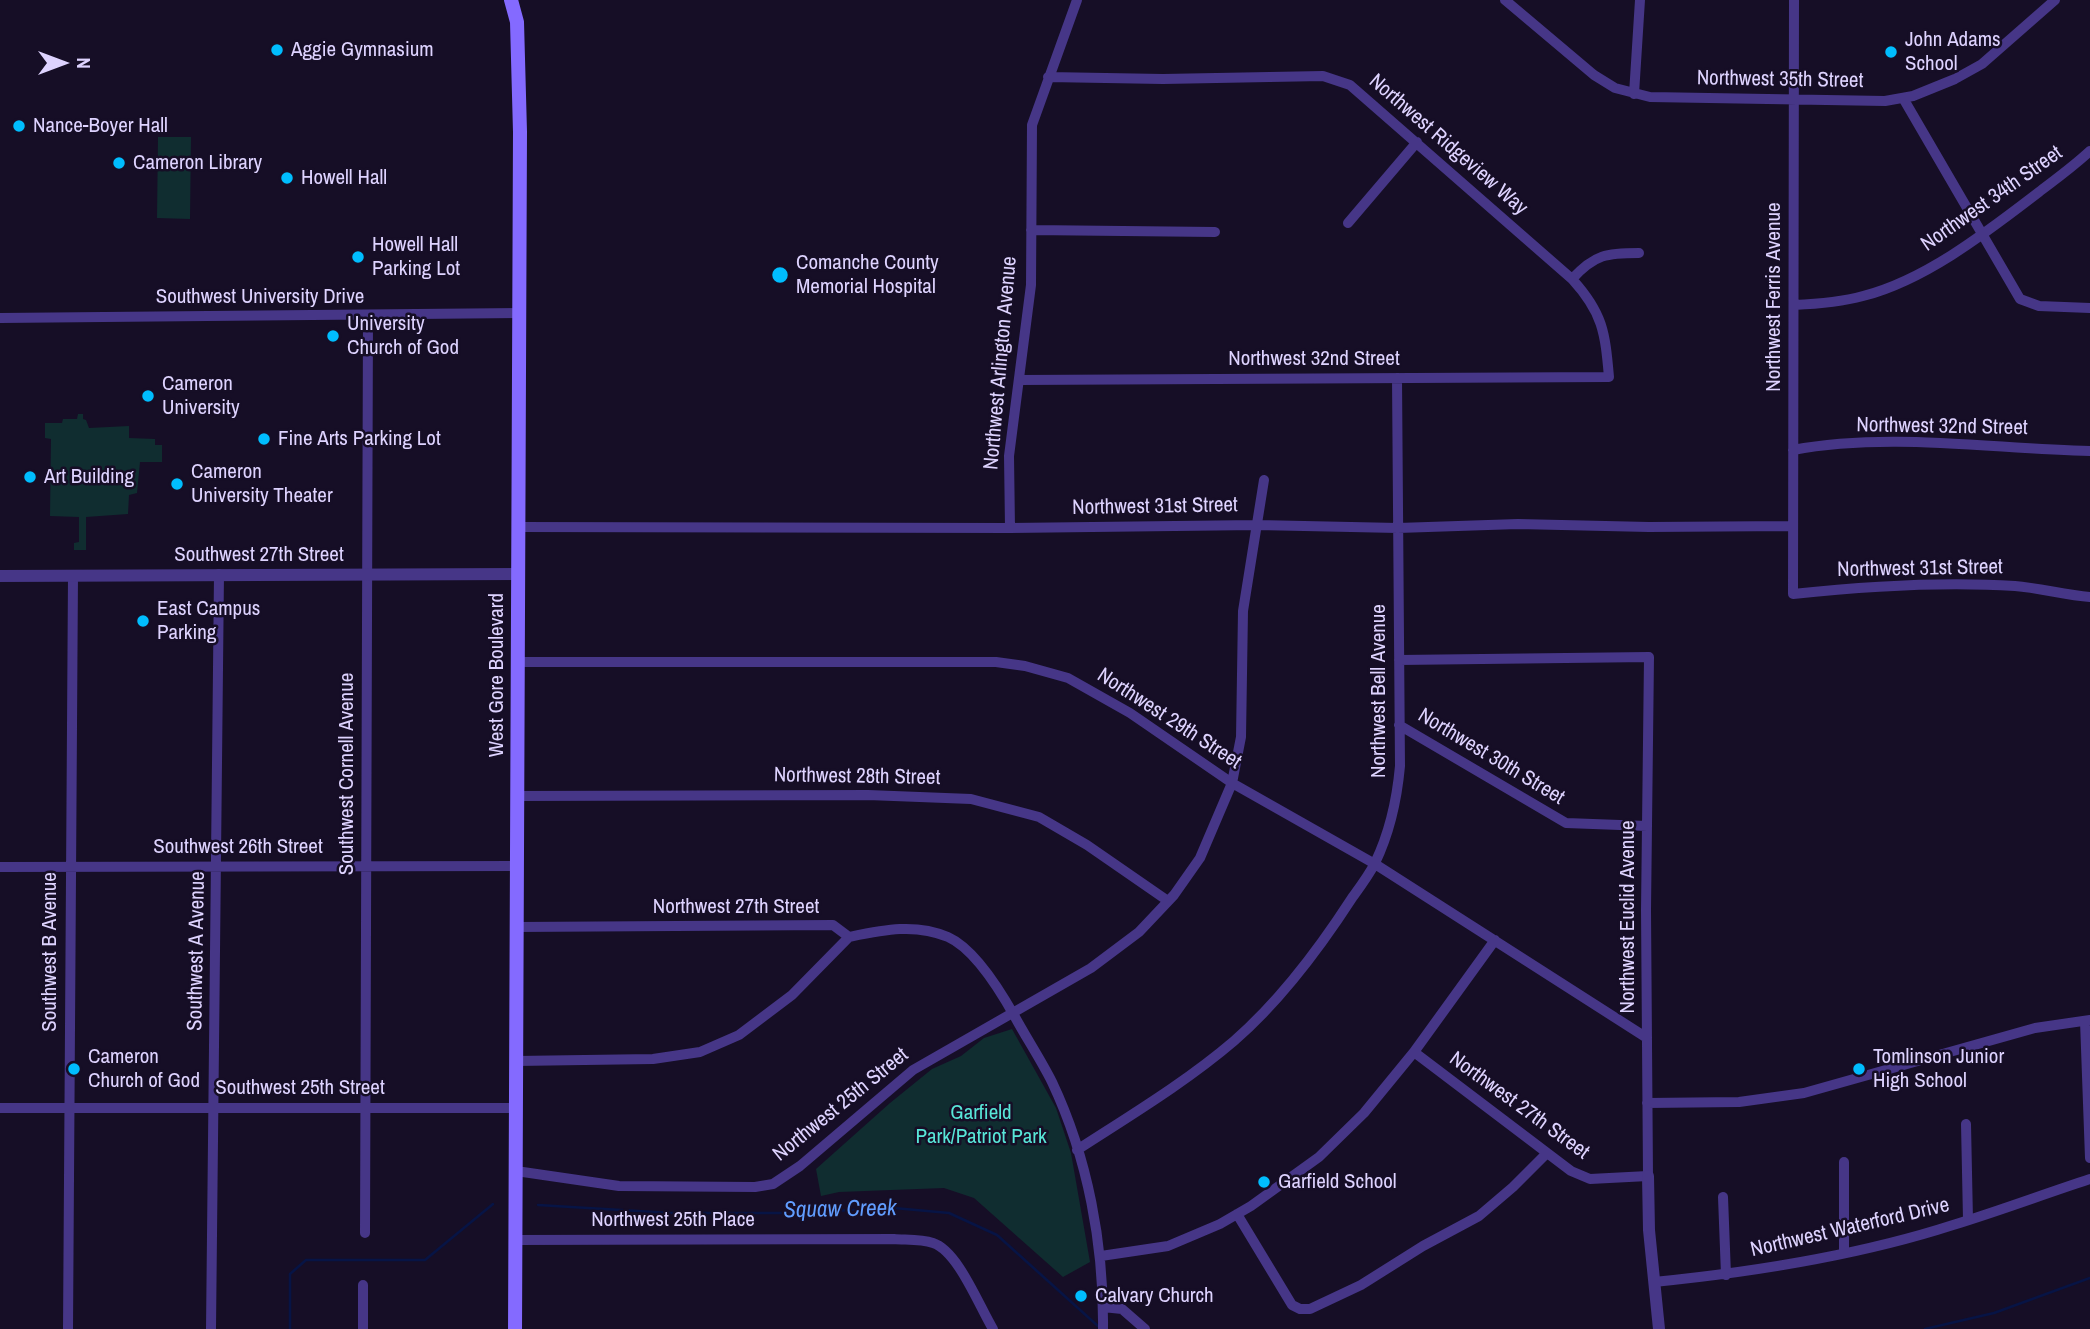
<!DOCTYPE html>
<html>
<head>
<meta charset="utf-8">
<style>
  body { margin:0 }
  #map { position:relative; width:2090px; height:1329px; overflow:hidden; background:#160e26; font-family:"Archivo Narrow",sans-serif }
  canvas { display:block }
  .north { position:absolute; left:28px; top:28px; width:70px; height:70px; -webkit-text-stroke:5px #160e26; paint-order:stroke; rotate:90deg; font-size:19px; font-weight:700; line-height:28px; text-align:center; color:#ded3ff }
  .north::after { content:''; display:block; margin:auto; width:24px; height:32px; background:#ded3ff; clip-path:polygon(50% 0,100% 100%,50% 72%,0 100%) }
</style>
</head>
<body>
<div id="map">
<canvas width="2090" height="1329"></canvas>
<div class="north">N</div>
</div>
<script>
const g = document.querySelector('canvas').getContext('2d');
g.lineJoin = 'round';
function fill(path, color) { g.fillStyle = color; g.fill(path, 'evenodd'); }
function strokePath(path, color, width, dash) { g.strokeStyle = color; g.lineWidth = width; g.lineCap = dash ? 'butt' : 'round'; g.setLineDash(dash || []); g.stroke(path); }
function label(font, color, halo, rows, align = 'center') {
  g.font = font + ' "Archivo Narrow",sans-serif'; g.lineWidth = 5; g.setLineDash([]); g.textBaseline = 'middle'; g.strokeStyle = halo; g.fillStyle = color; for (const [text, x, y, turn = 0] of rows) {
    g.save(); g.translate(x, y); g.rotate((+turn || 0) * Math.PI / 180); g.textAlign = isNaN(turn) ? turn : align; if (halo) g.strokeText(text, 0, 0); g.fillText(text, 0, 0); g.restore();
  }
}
fill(new Path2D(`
  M 158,137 L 191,137 L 190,219 L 157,218 Z
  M 78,414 L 83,414 L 83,419 L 86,420 L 89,428 L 129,426 L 129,438 L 155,439 L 155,445 L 162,445 L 162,462 L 140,462 L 137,493 L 129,495 L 128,514 L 86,517 L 86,550 L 74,550 L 74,543 L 79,542 L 79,517 L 50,516 L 51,439 L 45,438 L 45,423 L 62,423 L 63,419 L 77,419 Z
  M 1012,1029 L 1056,1108 L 1071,1153 L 1090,1262 L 1063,1277 L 974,1198 L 944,1188 L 839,1192 L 821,1196 L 816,1169 L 890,1103 L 932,1069 L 961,1056 L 984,1038 Z`), '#102d30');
strokePath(new Path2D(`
  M 538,1205 L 671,1213 L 789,1213 L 894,1208 L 949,1213 L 997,1235 L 1099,1327
  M 290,1329 L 290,1274 L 306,1260 L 425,1260 L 493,1204
  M 1925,1329 L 1994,1313 L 2090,1278`), '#071445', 2.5);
strokePath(new Path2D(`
  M 1505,0 L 1594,75 L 1615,88 L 1650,97 L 1885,101 L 1913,96 L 1955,79 L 1982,64 L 2055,0
  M 1794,0 L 1793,594 C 1867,586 1940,581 2015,586 C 2040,588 2065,595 2090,597
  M 1634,94 L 1640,0
  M 1903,98 L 2020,299 L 2039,306 L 2090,308
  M 1348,223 L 1417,142
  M 1031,230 L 1215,232
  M 1572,279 C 1595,254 1607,253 1639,253
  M 1794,305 C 1817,304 1841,302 1863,296 C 1926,280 1988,231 2039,192 C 2056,179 2074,166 2090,151
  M 0,318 L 520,313
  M 1019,380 L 1609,377 C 1605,332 1603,313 1572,279 L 1350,85 L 1323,76 L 1163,79 L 1048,77
  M 1793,450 C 1889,432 1993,449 2090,451
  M 519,527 L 1010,528 L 1257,525 L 1398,528 L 1518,524 L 1649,527 L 1792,526
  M 1010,528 L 1009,456 L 1031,285 L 1032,125 L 1077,0
  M 1399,660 L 1649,657 L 1646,910 L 1648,1176 L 1590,1179 L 1571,1171 L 1414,1052
  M 518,662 L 996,662 L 1025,666 L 1068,678 L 1130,713 L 1232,783 L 1375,864 L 1647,1038
  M 1399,725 L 1566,823 L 1647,826
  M 518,796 L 868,795 L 971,799 L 1039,817 L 1087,845 L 1168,901
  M 0,867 L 517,866
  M 517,927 L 833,925 L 849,937 C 883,930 915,923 948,937 C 975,949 1001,992 1015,1017 C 1027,1039 1041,1060 1052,1082 C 1088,1158 1104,1245 1103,1329
  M 2085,1021 L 2090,1158
  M 516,1061 L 653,1059 L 700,1052 L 739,1035 L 792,995 L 849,937
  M 1647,1103 L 1739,1102 L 1804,1093 L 2035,1028 L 2090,1020
  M 0,1108 L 516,1108
  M 1966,1124 L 1968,1220
  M 1077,1150 C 1131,1115 1186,1082 1234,1041 C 1280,1001 1319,949 1352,898 C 1360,887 1369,875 1375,863 C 1390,832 1397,799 1400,766 L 1397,378
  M 516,1171 L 619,1186 L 755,1187 L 773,1184 L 800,1166 L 913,1070 L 1091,968 L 1139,932 L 1174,895 L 1200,858 L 1232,783 L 1241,737 L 1243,611 L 1264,480
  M 1723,1197 L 1726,1275
  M 1237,1214 L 1292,1305 L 1300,1309 L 1310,1309 L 1361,1285 L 1423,1246 L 1479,1216 L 1513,1187 L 1546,1154
  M 365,1233 L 368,316
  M 515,1240 L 894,1239 C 906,1240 921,1239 933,1243 C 958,1251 979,1306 993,1329
  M 1844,1252 L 1844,1162
  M 1101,1256 L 1168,1246 L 1220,1224 L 1251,1206 L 1319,1157 L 1364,1113 L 1414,1052 L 1495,940
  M 1654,1282 C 1754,1272 1857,1256 1953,1225 C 1999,1211 2044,1194 2090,1179
  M 1103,1307 L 1122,1309 L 1145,1329
  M 68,1329 L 73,575
  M 211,1329 L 219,574
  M 363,1329 L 363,1285`), '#463687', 10);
strokePath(new Path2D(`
  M 0,576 L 519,574
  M 1648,1176 L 1649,1230 L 1659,1329`), '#463687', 12);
strokePath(new Path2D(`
  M 511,0 L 517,22 L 520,132 L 515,1329`), '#846aff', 14);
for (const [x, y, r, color] of [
  [277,50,7,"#00bdfe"],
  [1891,52,7,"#00bdfe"],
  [19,126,7,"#00bdfe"],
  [119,163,7,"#00bdfe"],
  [287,178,7,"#00bdfe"],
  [358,257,7,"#00bdfe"],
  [780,275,9,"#00bdfe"],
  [333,336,7,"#00bdfe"],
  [148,396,7,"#00bdfe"],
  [264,439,7,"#00bdfe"],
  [30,477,7,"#00bdfe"],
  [177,484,7,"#00bdfe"],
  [143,621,7,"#00bdfe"],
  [74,1069,7,"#00bdfe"],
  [1859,1069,7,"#00bdfe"],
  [1264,1182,7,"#00bdfe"],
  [1081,1296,7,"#00bdfe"]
]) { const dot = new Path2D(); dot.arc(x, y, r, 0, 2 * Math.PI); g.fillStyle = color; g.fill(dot); strokePath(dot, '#160e26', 2.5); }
label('21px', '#ded3ff', '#160e26', [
  ["John Adams",1905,40],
  ["School",1905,64],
  ["Aggie Gymnasium",291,50],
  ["Nance-Boyer Hall",33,126],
  ["Cameron Library",133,163],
  ["Howell Hall",301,178],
  ["Howell Hall",372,245],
  ["Parking Lot",372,269],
  ["Comanche County",796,263],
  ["Memorial Hospital",796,287],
  ["University",347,324],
  ["Church of God",347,348],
  ["Cameron",162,384],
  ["University",162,408],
  ["Fine Arts Parking Lot",278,439],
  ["Cameron",191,472],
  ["University Theater",191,496],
  ["Art Building",44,477],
  ["East Campus",157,609],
  ["Parking",157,633],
  ["Cameron",88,1057],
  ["Church of God",88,1081],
  ["Tomlinson Junior",1873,1057],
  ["High School",1873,1081],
  ["Garfield School",1278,1182],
  ["Calvary Church",1095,1296]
], 'left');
label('21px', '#ded3ff', '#160e26', [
  ["Northwest 35th Street",1780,80,1],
  ["Northwest Ridgeview Way",1448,145,41],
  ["Northwest 34th Street",1992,199,-35],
  ["Southwest University Drive",260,297],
  ["Northwest Ferris Avenue",1774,297,-90],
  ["Northwest 32nd Street",1314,359],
  ["Northwest Arlington Avenue",1001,363,-85],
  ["Northwest 32nd Street",1942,427,1],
  ["Northwest 31st Street",1155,507,-1],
  ["Southwest 27th Street",259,555],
  ["Northwest 31st Street",1920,569,-1],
  ["West Gore Boulevard",497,675,-90],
  ["Northwest Bell Avenue",1379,691,-90],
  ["Northwest 29th Street",1169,719,33],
  ["Northwest 30th Street",1491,757,31],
  ["Southwest Cornell Avenue",347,774,-90],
  ["Northwest 28th Street",857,777,1],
  ["Southwest 26th Street",238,847],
  ["Northwest 27th Street",736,907],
  ["Northwest Euclid Avenue",1628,917,-90],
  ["Southwest A Avenue",197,951,-89],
  ["Southwest B Avenue",50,952,-90],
  ["Southwest 25th Street",300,1088],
  ["Northwest 25th Street",841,1105,-39],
  ["Northwest 27th Street",1519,1106,36],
  ["Northwest 25th Place",673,1220],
  ["Northwest Waterford Drive",1850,1228,-13]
]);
label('21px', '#58e6d8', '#160e26', [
  ["Garfield",981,1113],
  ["Park/Patriot Park",981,1137]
]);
label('italic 23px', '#619dff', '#160e26', [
  ["Squaw Creek",840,1210,-1]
]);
</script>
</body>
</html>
